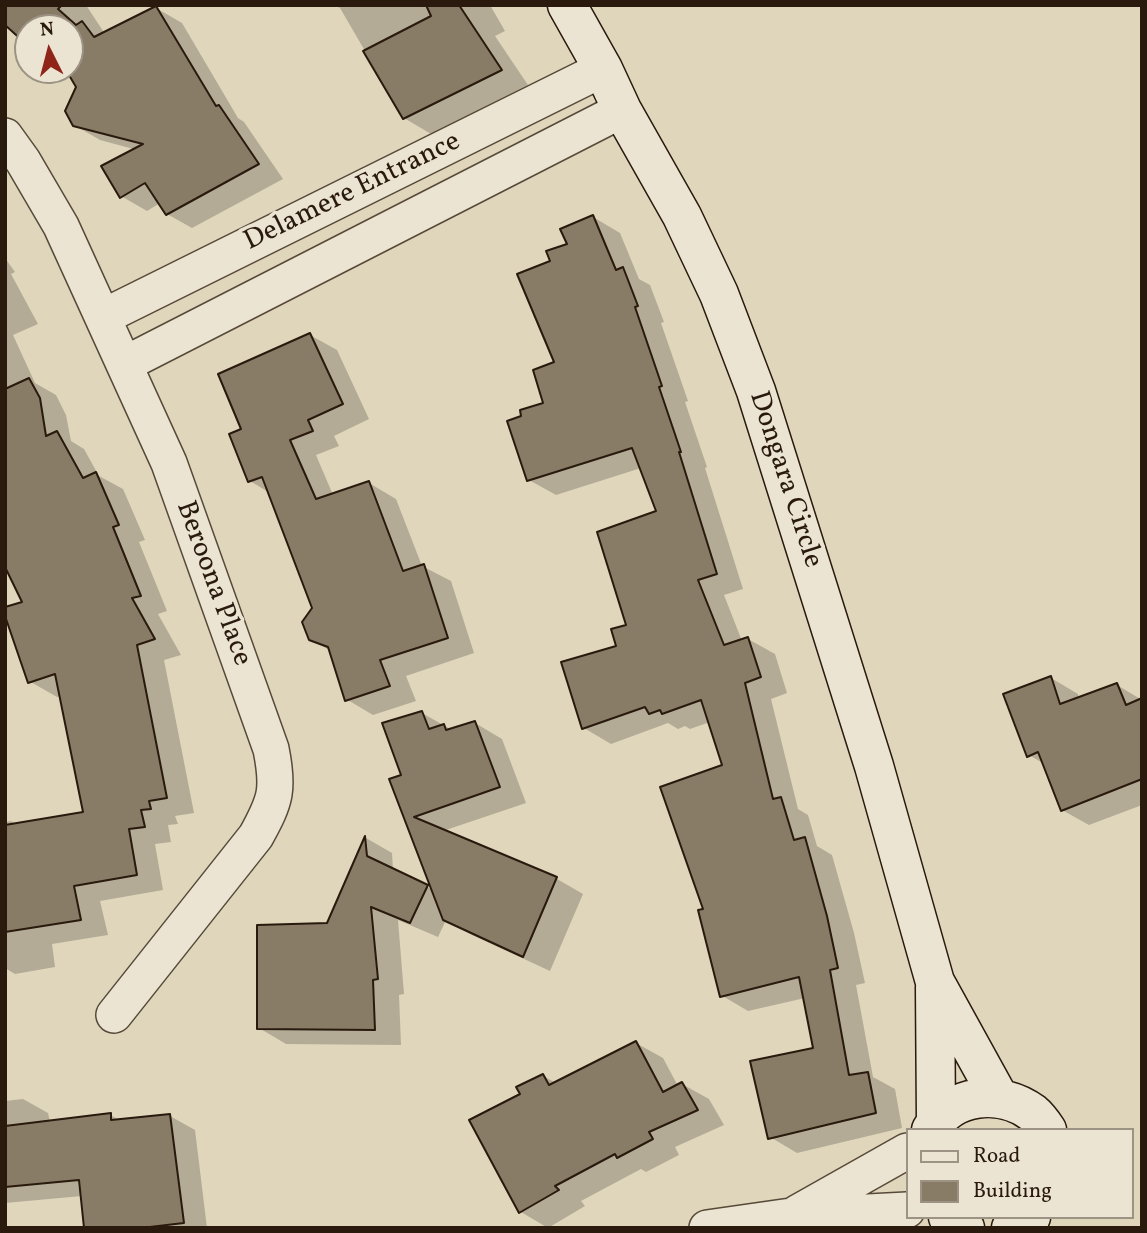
<!DOCTYPE html>
<html>
<head>
<meta charset="utf-8">
<style>
  body { margin:0 }
  #map { position:relative; width:1147px; height:1233px; overflow:hidden; background:#e0d6bb; font-family:Vollkorn,serif }
  canvas { display:block }
  .frame { position:absolute; inset:0; border:7px solid #291a0d; pointer-events:none }
  .legend { position:absolute; left:906px; top:1128px; width:228px; height:91px; box-sizing:border-box; background:#ebe4d3; border:2px solid #9d9384; margin:0; padding:9px 12px; list-style:none; font-size:21px; color:#291a0d }
  .legend li { display:flex; align-items:center; gap:14px; height:35px }
  .legend b { width:35px; border:2px solid #9d9384 }
  .north { position:absolute; left:14px; top:14px; width:70px; height:70px; box-sizing:border-box; background:#ebe4d3; border:2px solid #9d9384; border-radius:50%; rotate:354deg; font-size:19px; font-weight:700; line-height:28px; text-align:center; color:#291a0d }
  .north::after { content:''; display:block; margin:auto; width:24px; height:32px; background:#8f2418; clip-path:polygon(50% 0,100% 100%,50% 72%,0 100%) }
</style>
</head>
<body>
<div id="map">
<canvas width="1147" height="1233"></canvas>
<div class="frame"></div>
<ul class="legend">
<li><b style="height:9px;background:#ebe4d3"></b>Road</li>
<li><b style="height:19px;background:#887c67"></b>Building</li>
</ul>
<div class="north">N</div>
</div>
<script>
const g = document.querySelector('canvas').getContext('2d');
g.lineJoin = 'round';
function fill(path, color) { g.fillStyle = color; g.fill(path, 'evenodd'); }
function strokePath(path, color, width, dash) { g.strokeStyle = color; g.lineWidth = width; g.lineCap = dash ? 'butt' : 'round'; g.setLineDash(dash || []); g.stroke(path); }
function label(font, color, halo, rows, align = 'center') {
  g.font = font + ' Vollkorn,serif'; g.lineWidth = 7; g.setLineDash([]); g.textBaseline = 'middle'; g.strokeStyle = halo; g.fillStyle = color; for (const [text, x, y, turn = 0] of rows) {
    g.save(); g.translate(x, y); g.rotate((+turn || 0) * Math.PI / 180); g.textAlign = isNaN(turn) ? turn : align; if (halo) g.strokeText(text, 0, 0); g.fillText(text, 0, 0); g.restore();
  }
}
fill(new Path2D(`
  M 5,5 L 86,5 L 105,34 L 156,8 L 182,23 L 238,118 L 244,122 L 283,179 L 192,228 L 167,214 L 160,203 L 147,211 L 121,196 L 137,150 L 100,140 L 74,125 L 78,87 L 68,70 L 70,70 L 70,28 L 28,28 L 28,42 Z
  M 334,5 L 490,5 L 505,31 L 495,36 L 528,85 L 431,134 L 404,118 L 340,8 Z
  M 593,217 L 620,233 L 639,279 L 650,285 L 664,322 L 661,323 L 688,401 L 685,402 L 707,467 L 705,468 L 743,589 L 724,595 L 742,641 L 748,639 L 775,654 L 787,693 L 771,699 L 798,809 L 808,815 L 817,846 L 832,855 L 854,933 L 865,983 L 856,985 L 873,1077 L 895,1089 L 902,1128 L 797,1153 L 770,1137 L 815,1049 L 805,998 L 748,1011 L 721,995 L 705,910 L 724,766 L 710,722 L 690,729 L 685,726 L 678,729 L 668,723 L 611,744 L 584,728 L 628,626 L 658,513 L 641,468 L 556,495 L 529,480 L 524,418 L 545,404 L 556,363 L 553,262 Z
  M 5,258 L 15,272 L 11,274 L 38,324 L 13,335 L 35,383 L 56,395 L 66,415 L 71,441 L 84,449 L 99,476 L 123,489 L 145,540 L 139,542 L 167,611 L 158,614 L 181,655 L 164,660 L 194,813 L 175,816 L 178,824 L 168,825 L 171,842 L 155,844 L 163,890 L 100,901 L 108,935 L 52,944 L 55,967 L 15,974 L 5,968 L 5,822 L 11,821 L 18,825 L 85,813 L 61,696 L 57,697 L 29,681 L 25,603 L 5,563 Z
  M 310,335 L 337,350 L 369,419 L 334,436 L 339,446 L 316,455 L 333,495 L 369,483 L 396,499 L 422,566 L 451,581 L 474,653 L 406,676 L 416,701 L 373,715 L 346,699 L 331,651 L 310,639 L 314,608 L 270,493 L 250,481 L 243,430 Z
  M 1051,678 L 1078,694 L 1079,699 L 1117,685 L 1142,700 L 1142,805 L 1089,825 L 1062,810 L 1046,765 L 1029,755 Z
  M 422,713 L 452,730 L 475,723 L 502,739 L 526,803 L 443,831 L 557,879 L 583,894 L 550,971 L 472,935 L 446,920 L 438,937 L 398,920 L 404,994 L 399,995 L 401,1045 L 286,1044 L 259,1028 L 328,925 L 366,838 L 392,853 L 393,870 L 433,890 L 391,780 L 404,776 Z
  M 636,1043 L 663,1058 L 678,1086 L 682,1084 L 709,1099 L 724,1125 L 675,1147 L 679,1155 L 646,1172 L 641,1169 L 581,1201 L 585,1206 L 548,1228 L 521,1212 L 522,1095 L 543,1076 L 556,1083 Z
  M 23,1099 L 48,1113 L 50,1122 L 110,1115 L 121,1121 L 170,1116 L 195,1130 L 207,1228 L 85,1228 L 82,1196 L 5,1203 L 5,1101 Z`), '#0003');
const building = new Path2D(`
  M 5,5 L 62,5 L 58,9 L 76,25 L 82,21 L 94,37 L 156,6 L 216,106 L 219,105 L 259,164 L 166,215 L 145,183 L 120,198 L 101,166 L 143,144 L 73,126 L 65,111 L 76,87 L 66,70 L 70,70 L 70,28 L 28,28 L 28,40 L 25,43 L 5,25 Z
  M 426,5 L 459,5 L 502,70 L 403,119 L 363,51 L 431,16 Z
  M 593,215 L 616,270 L 623,267 L 638,306 L 635,307 L 662,386 L 659,387 L 681,452 L 679,452 L 717,574 L 698,580 L 724,645 L 748,637 L 761,677 L 745,683 L 773,799 L 781,797 L 794,840 L 805,837 L 827,916 L 838,968 L 830,970 L 849,1075 L 868,1072 L 876,1113 L 768,1139 L 750,1061 L 813,1048 L 799,977 L 720,997 L 698,910 L 703,909 L 660,787 L 722,765 L 701,700 L 662,714 L 660,710 L 649,714 L 645,707 L 582,729 L 561,662 L 616,646 L 611,629 L 626,625 L 597,532 L 656,511 L 632,448 L 527,481 L 507,421 L 521,416 L 520,410 L 543,403 L 533,370 L 554,362 L 517,274 L 550,261 L 546,251 L 567,244 L 560,229 Z
  M 310,333 L 343,404 L 308,420 L 313,431 L 290,440 L 316,499 L 369,481 L 403,571 L 424,564 L 448,638 L 380,660 L 390,686 L 345,701 L 328,647 L 309,640 L 302,622 L 312,608 L 262,477 L 248,482 L 229,434 L 241,429 L 218,374 Z
  M 29,378 L 40,398 L 46,436 L 57,431 L 83,478 L 96,472 L 119,525 L 113,527 L 141,596 L 132,598 L 155,639 L 137,645 L 167,798 L 149,801 L 151,809 L 141,810 L 145,827 L 129,829 L 137,875 L 74,886 L 81,920 L 5,932 L 5,825 L 83,812 L 55,674 L 28,683 L 5,616 L 5,607 L 22,602 L 5,567 L 5,389 Z
  M 1051,676 L 1060,704 L 1117,683 L 1126,705 L 1142,698 L 1142,779 L 1061,811 L 1038,752 L 1027,757 L 1003,694 Z
  M 422,711 L 429,729 L 444,724 L 446,730 L 475,721 L 500,787 L 414,817 L 557,877 L 523,957 L 443,920 L 389,779 L 401,775 L 382,723 Z
  M 365,836 L 367,856 L 428,885 L 410,923 L 371,907 L 378,979 L 373,980 L 375,1030 L 257,1029 L 257,925 L 327,923 Z
  M 636,1041 L 663,1092 L 682,1082 L 698,1110 L 649,1132 L 653,1139 L 617,1158 L 615,1154 L 555,1186 L 559,1190 L 519,1213 L 469,1120 L 520,1094 L 516,1087 L 543,1074 L 549,1085 Z
  M 111,1113 L 111,1120 L 170,1114 L 184,1223 L 141,1228 L 84,1228 L 79,1180 L 5,1187 L 5,1126 Z`);
fill(building, '#887c67');
strokePath(building, '#291a0d', 2);
const street = new Path2D(`
  M 5,136 L 23,161 L 61,226 L 169,463 L 271,749 C 279,789 276,800 256,836 L 114,1015
  M 103,317 L 603,69
  M 125,364 L 622,110
  M 797,1213 L 907,1151
  M 707,1228 L 791,1216 L 907,1210`);
const secondary = new Path2D(`
  M 567,5 L 603,69 L 622,110 L 682,216 L 719,294 L 756,391 L 874,766 L 935,982 L 999,1098
  M 935,987 L 936,1122
  M 931,1130 C 951,1093 1001,1089 1033,1113 C 1038,1117 1043,1124 1047,1130
  M 948,1217 L 965,1228
  M 1011,1228 L 1031,1217`);
strokePath(street, '#574938', 38);
strokePath(secondary, '#291a0d', 41);
strokePath(street, '#ebe4d3', 35);
strokePath(secondary, '#ebe4d3', 38);
label('28px', '#291a0d', '#ebe4d3', [
  ["Delamere Entrance",353,193,-26],
  ["Dongara Circle",784,480,72],
  ["Beroona Place",212,584,70]
]);
</script>
</body>
</html>
